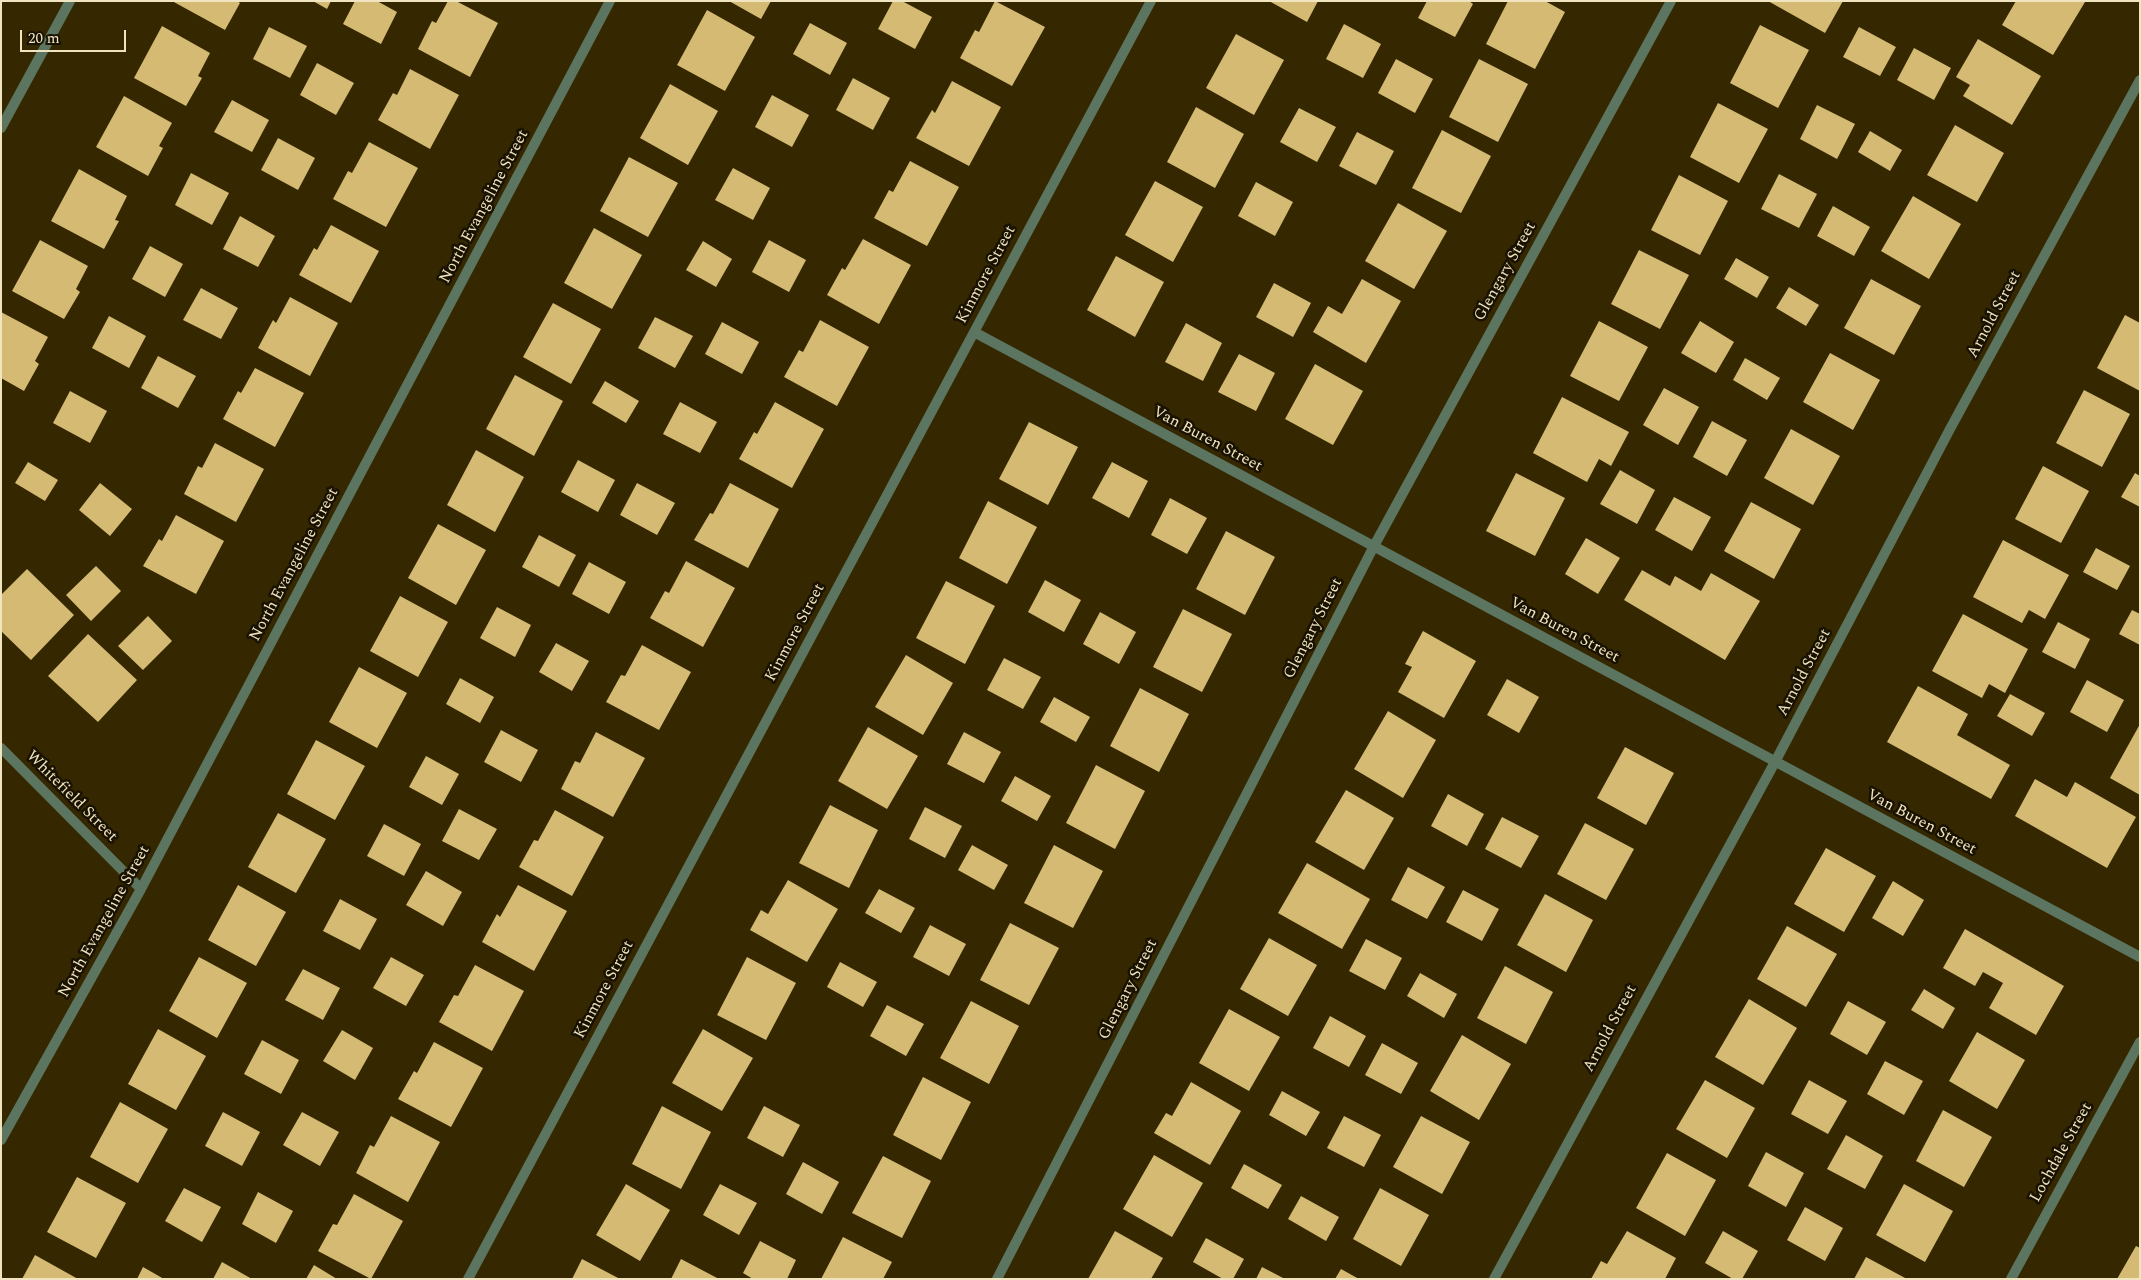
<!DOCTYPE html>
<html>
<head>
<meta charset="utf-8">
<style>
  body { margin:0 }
  #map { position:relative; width:2141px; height:1280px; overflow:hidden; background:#352801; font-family:Spectral,serif }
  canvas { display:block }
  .frame { position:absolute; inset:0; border:2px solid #f1e4c1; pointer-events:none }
  .scale { position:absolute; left:20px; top:30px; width:106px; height:22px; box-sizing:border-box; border:2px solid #f1e4c1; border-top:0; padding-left:6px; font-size:15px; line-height:18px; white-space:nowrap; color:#f1e4c1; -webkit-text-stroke:4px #191200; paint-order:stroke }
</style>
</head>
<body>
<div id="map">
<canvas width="2141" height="1280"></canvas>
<div class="frame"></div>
<div class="scale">20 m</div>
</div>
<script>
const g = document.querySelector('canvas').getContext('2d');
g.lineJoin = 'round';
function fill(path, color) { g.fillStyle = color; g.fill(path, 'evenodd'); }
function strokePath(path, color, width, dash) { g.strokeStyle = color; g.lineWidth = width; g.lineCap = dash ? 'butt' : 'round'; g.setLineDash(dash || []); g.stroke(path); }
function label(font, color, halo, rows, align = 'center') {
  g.font = font + ' Spectral,serif'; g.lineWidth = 5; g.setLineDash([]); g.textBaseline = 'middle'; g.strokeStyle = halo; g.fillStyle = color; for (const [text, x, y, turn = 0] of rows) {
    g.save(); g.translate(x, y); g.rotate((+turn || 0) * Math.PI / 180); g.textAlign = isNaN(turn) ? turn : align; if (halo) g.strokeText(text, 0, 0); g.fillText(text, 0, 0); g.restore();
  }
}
fill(new Path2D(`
  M 172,1 L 237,1 L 240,3 L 225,30 Z
  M 313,1 L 331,1 L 327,9 Z
  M 355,1 L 377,1 L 397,12 L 381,44 L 343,24 Z
  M 448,1 L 456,1 L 498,23 L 470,77 L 418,49 L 432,21 L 436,23 Z
  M 729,1 L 771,1 L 761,19 Z
  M 893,1 L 902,1 L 932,17 L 915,49 L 878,29 Z
  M 995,1 L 1045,27 L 1012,86 L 960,58 L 975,30 L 979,32 Z
  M 1269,1 L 1318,1 L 1307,22 Z
  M 1427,1 L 1469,1 L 1473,4 L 1455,37 L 1418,18 Z
  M 1508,1 L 1545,1 L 1565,12 L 1535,69 L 1486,44 Z
  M 1768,1 L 1843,1 L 1825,33 Z
  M 2016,1 L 2083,1 L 2085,2 L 2053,55 L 2002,25 Z
  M 707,10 L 755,37 L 725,91 L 677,65 Z
  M 810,23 L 847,43 L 830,75 L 793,54 Z
  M 1344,24 L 1381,44 L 1363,78 L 1326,59 Z
  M 1760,25 L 1809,50 L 1778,108 L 1730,83 Z
  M 162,26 L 210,53 L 198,76 L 202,78 L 186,106 L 134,78 Z
  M 269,27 L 307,46 L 290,78 L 253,59 Z
  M 1859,27 L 1896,47 L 1880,76 L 1843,57 Z
  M 1236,34 L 1284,60 L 1254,115 L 1206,88 Z
  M 1978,39 L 2041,76 L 2012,125 L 1963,96 L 1970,85 L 1956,77 Z
  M 1914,48 L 1951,68 L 1934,100 L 1897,80 Z
  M 1396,59 L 1433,79 L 1415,113 L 1378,93 Z
  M 1479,59 L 1528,84 L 1498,142 L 1449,117 Z
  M 317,63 L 354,83 L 336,115 L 300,95 Z
  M 410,69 L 459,95 L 430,149 L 378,120 L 393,93 L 397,95 Z
  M 853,78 L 890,98 L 873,130 L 836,110 Z
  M 952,81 L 1001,107 L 969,166 L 916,138 L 932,110 L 935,113 Z
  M 670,84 L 718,111 L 688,165 L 640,138 Z
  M 772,95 L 809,115 L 792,147 L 755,127 Z
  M 124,96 L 172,123 L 159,146 L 163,148 L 148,176 L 96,147 Z
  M 232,100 L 269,120 L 252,152 L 214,132 Z
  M 1718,103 L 1768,129 L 1739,183 L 1690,157 Z
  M 1817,105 L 1855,124 L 1837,159 L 1800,139 Z
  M 1196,107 L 1244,134 L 1215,188 L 1167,162 Z
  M 1299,108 L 1336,127 L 1317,162 L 1280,142 Z
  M 1955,125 L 2004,153 L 1977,202 L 1927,175 Z
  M 1442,130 L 1491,156 L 1461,213 L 1412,188 Z
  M 1870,131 L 1902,150 L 1890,171 L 1858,152 Z
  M 1357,132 L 1394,151 L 1376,185 L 1339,166 Z
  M 278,138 L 315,158 L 298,190 L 261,170 Z
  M 369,142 L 418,168 L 386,227 L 333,199 L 348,171 L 352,173 Z
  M 629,157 L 678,183 L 648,237 L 600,211 Z
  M 910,161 L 959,187 L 927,246 L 874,218 L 889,190 L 893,192 Z
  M 733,168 L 770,188 L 753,220 L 715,200 Z
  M 79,169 L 127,196 L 115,220 L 119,221 L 104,249 L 51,221 Z
  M 191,173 L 229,193 L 212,225 L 175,205 Z
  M 1779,174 L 1817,194 L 1799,228 L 1761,209 Z
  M 1679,175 L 1728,201 L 1700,255 L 1651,230 Z
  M 1155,181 L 1203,207 L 1173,262 L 1125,235 Z
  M 1256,182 L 1293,202 L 1275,236 L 1238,216 Z
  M 1913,196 L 1961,224 L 1929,279 L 1881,251 Z
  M 1398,203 L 1447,231 L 1414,289 L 1365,261 Z
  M 1833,206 L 1870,227 L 1854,256 L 1817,236 Z
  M 240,216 L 275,236 L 258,267 L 223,249 Z
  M 331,225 L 379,251 L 351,303 L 299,275 L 314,248 L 317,250 Z
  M 594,228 L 642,255 L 612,309 L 564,283 Z
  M 863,239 L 911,265 L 879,324 L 827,295 L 842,268 L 845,270 Z
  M 40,240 L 88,266 L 76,289 L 80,292 L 64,319 L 12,291 Z
  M 769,240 L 806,260 L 789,292 L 752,272 Z
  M 703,241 L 732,259 L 716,287 L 686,270 Z
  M 150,246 L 183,264 L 165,297 L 132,279 Z
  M 1639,250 L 1689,275 L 1660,329 L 1611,304 Z
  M 1116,256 L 1164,282 L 1135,337 L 1087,310 Z
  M 1736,258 L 1769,277 L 1757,298 L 1724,279 Z
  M 1362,279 L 1401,301 L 1366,363 L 1313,332 L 1328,306 L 1342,314 Z
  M 1871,279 L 1921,306 L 1894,355 L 1844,328 Z
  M 1274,283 L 1311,303 L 1293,337 L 1256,317 Z
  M 1789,287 L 1819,305 L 1806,326 L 1776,308 Z
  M 201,288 L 238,308 L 221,339 L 183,320 Z
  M 290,297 L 338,323 L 310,376 L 258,348 L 273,320 L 276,323 Z
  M 553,303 L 601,329 L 571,384 L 523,357 Z
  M 1,312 L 48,337 L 35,361 L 39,364 L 24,391 L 1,378 Z
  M 2125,315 L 2140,323 L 2140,391 L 2097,368 Z
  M 109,316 L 146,336 L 129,368 L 92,348 Z
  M 655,317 L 693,336 L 675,368 L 638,348 Z
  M 820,320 L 869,347 L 837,406 L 784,377 L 799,350 L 803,352 Z
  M 1599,321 L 1648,347 L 1619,401 L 1570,376 Z
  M 1700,321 L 1734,342 L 1716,373 L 1681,353 Z
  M 722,322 L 759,342 L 742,374 L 705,354 Z
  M 1186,323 L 1222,343 L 1203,381 L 1165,362 Z
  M 1830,353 L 1880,380 L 1853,430 L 1803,402 Z
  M 1239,354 L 1275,373 L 1256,411 L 1218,392 Z
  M 158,356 L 196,376 L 178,408 L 141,388 Z
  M 1745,358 L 1780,378 L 1767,400 L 1733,380 Z
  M 1315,364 L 1363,391 L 1333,445 L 1285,419 Z
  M 255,368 L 304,393 L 275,447 L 223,419 L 238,391 L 241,393 Z
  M 515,375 L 563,401 L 534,456 L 486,429 Z
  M 605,381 L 639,401 L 626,423 L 592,403 Z
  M 1664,388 L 1699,407 L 1678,445 L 1643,425 Z
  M 2084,390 L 2130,414 L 2102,467 L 2056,443 Z
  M 70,391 L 107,411 L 90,443 L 53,423 Z
  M 1562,397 L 1629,432 L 1611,466 L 1599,459 L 1587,482 L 1533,453 Z
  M 680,402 L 717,422 L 700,453 L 663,434 Z
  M 775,402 L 824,429 L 792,488 L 739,459 L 754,432 L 757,434 Z
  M 1712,421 L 1747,440 L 1727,476 L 1693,457 Z
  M 1029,422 L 1078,447 L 1048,505 L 999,479 Z
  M 1791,429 L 1840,456 L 1813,505 L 1764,478 Z
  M 215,443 L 264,469 L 236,522 L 184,494 L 198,466 L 202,468 Z
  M 476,450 L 524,477 L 495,532 L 447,505 Z
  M 578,460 L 615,480 L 598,512 L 561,492 Z
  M 28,462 L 58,480 L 45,501 L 15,483 Z
  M 1112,462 L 1148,481 L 1129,518 L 1092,498 Z
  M 2043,466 L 2089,491 L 2061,543 L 2015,519 Z
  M 1620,470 L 1655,490 L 1637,524 L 1600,504 Z
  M 1516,473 L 1565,498 L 1535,556 L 1486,531 Z
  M 2135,473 L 2140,476 L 2140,507 L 2121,497 Z
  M 100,483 L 132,509 L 110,536 L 79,510 Z
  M 637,483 L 675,503 L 657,535 L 620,515 Z
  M 730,483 L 779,509 L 748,568 L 694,540 L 710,513 L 713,514 Z
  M 1674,497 L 1711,517 L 1692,551 L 1655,530 Z
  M 1170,498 L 1207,518 L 1187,554 L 1151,535 Z
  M 988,501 L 1037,527 L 1007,584 L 959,558 Z
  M 1751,502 L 1801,529 L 1774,579 L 1724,551 Z
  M 176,515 L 224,541 L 196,594 L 143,566 L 159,539 L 162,541 Z
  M 438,524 L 486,550 L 456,605 L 408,578 Z
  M 1226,531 L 1275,557 L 1245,615 L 1196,589 Z
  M 539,535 L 576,555 L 559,587 L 522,567 Z
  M 1586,538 L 1620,558 L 1598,594 L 1565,574 Z
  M 2003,540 L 2069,575 L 2045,619 L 2029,610 L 2022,623 L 1973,597 Z
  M 2096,548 L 2130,566 L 2117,590 L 2083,572 Z
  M 686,561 L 735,588 L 703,647 L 650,618 L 665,591 L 669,593 Z
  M 589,562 L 626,582 L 609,614 L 572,594 Z
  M 96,566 L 121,591 L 91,621 L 66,595 Z
  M 27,569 L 74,615 L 31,660 L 1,631 L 1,595 Z
  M 1642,570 L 1670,586 L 1675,576 L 1701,591 L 1711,573 L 1760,601 L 1725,660 L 1624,600 Z
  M 1045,580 L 1081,600 L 1064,632 L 1028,612 Z
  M 946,581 L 995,606 L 965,664 L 916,638 Z
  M 400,596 L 448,622 L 418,677 L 370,651 Z
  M 497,607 L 531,625 L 515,657 L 480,638 Z
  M 1183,609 L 1232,634 L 1202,692 L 1153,667 Z
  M 2132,610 L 2140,614 L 2140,645 L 2119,634 Z
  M 1100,612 L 1136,632 L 1119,664 L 1083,644 Z
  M 1963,614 L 2028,649 L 2005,693 L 1989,684 L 1982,698 L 1932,671 Z
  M 148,616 L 172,641 L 143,670 L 118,646 Z
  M 2058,622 L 2090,639 L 2075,669 L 2042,652 Z
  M 1423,631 L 1476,661 L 1444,718 L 1398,692 L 1412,667 L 1405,664 Z
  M 88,634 L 137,680 L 98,722 L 48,676 Z
  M 556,643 L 589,661 L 572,691 L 539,672 Z
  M 642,645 L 691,672 L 659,730 L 606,702 L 621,675 L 625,676 Z
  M 906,655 L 953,683 L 923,735 L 875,707 Z
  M 1004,658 L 1041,677 L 1023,709 L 987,690 Z
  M 359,667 L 407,693 L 377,748 L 329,722 Z
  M 460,678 L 494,697 L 480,723 L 446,704 Z
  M 1507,679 L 1539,697 L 1519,733 L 1487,715 Z
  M 2087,680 L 2124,700 L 2107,732 L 2070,712 Z
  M 1918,686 L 1968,714 L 1957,735 L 2010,765 L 1991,799 L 1887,742 Z
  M 1140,688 L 1189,714 L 1159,772 L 1110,746 Z
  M 2010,694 L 2045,713 L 2032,736 L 1997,716 Z
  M 1054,697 L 1090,717 L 1076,742 L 1040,722 Z
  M 1388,711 L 1436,740 L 1403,798 L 1354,769 Z
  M 2140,724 L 2140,795 L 2110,778 Z
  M 868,727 L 918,756 L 887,809 L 838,781 Z
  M 501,730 L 538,750 L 521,782 L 484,762 Z
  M 596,732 L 645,758 L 613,817 L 561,789 L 575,761 L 580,763 Z
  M 964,732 L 1001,752 L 984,783 L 947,764 Z
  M 316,740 L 365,766 L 335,820 L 287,794 Z
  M 1625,747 L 1674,773 L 1646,825 L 1597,798 Z
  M 426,756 L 459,774 L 442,805 L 409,787 Z
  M 1096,765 L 1145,791 L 1115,849 L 1066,823 Z
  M 1015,776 L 1051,796 L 1037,821 L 1001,801 Z
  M 2035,779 L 2067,797 L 2075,782 L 2136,817 L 2107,868 L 2015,816 Z
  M 1346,790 L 1394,818 L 1364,870 L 1315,842 Z
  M 1448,794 L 1484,814 L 1467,846 L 1431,826 Z
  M 830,805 L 878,830 L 849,888 L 799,863 Z
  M 925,807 L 962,826 L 945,858 L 909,839 Z
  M 459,809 L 497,829 L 479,860 L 442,841 Z
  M 555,810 L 604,837 L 572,896 L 519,867 L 534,840 L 538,841 Z
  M 278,813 L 326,839 L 296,893 L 248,867 Z
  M 1502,817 L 1539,836 L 1521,868 L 1485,849 Z
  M 1585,823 L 1634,849 L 1606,900 L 1557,874 Z
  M 384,824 L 421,844 L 404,876 L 367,856 Z
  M 972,845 L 1008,865 L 994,890 L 958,870 Z
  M 1054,845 L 1103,871 L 1073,928 L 1024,903 Z
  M 1826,848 L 1876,876 L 1844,932 L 1794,904 Z
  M 1307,863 L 1370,899 L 1342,949 L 1278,913 Z
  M 1408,867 L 1445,887 L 1427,919 L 1391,900 Z
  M 426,871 L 462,892 L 443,926 L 406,905 Z
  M 788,880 L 838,909 L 807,962 L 750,930 L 761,910 L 768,914 Z
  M 1893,881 L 1924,900 L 1903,936 L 1872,918 Z
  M 238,885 L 286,912 L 256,966 L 208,940 Z
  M 518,885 L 567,911 L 534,971 L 482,942 L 497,914 L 500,917 Z
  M 879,889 L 915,908 L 901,933 L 865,913 Z
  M 1463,890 L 1499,909 L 1482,941 L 1446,922 Z
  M 1545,894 L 1593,920 L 1566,972 L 1517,945 Z
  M 340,899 L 377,919 L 360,950 L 323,931 Z
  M 1010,923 L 1059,948 L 1029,1005 L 980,980 Z
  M 930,925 L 966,944 L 949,976 L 913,957 Z
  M 1787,926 L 1837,954 L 1806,1007 L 1757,979 Z
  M 1965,929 L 2064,986 L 2036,1035 L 1989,1008 L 2003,983 L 1983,972 L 1975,986 L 1943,968 Z
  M 1269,938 L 1317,965 L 1288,1016 L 1240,989 Z
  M 1366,939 L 1402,958 L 1385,990 L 1349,971 Z
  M 199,957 L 247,983 L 217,1038 L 169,1011 Z
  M 391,957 L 424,975 L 406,1006 L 373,988 Z
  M 747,957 L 796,983 L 766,1040 L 717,1015 Z
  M 840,962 L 877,982 L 863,1007 L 827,987 Z
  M 475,965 L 524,991 L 492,1051 L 439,1022 L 454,995 L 458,996 Z
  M 1505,966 L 1553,992 L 1526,1044 L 1477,1018 Z
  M 303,969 L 340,988 L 323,1020 L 285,1000 Z
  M 1420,973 L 1457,994 L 1444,1018 L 1407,996 Z
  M 1924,989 L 1955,1008 L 1943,1029 L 1911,1010 Z
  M 1749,999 L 1797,1028 L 1763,1085 L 1715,1057 Z
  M 971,1001 L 1019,1026 L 989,1084 L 940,1058 Z
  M 1848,1001 L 1886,1022 L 1867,1055 L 1830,1034 Z
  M 887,1005 L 924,1024 L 906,1056 L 870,1036 Z
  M 1229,1009 L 1280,1037 L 1249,1091 L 1199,1063 Z
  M 1330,1016 L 1366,1036 L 1349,1067 L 1313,1048 Z
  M 158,1029 L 206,1056 L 176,1110 L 128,1084 Z
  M 703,1029 L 753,1058 L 722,1111 L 672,1083 Z
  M 342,1030 L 373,1048 L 355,1080 L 323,1061 Z
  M 1977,1032 L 2025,1060 L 1997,1109 L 1949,1081 Z
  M 1462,1035 L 1511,1064 L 1479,1120 L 1430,1091 Z
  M 262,1040 L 299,1060 L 281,1094 L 244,1074 Z
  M 434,1042 L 483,1068 L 451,1127 L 398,1099 L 414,1071 L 417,1073 Z
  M 1382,1043 L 1418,1063 L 1401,1094 L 1365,1075 Z
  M 1885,1061 L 1923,1081 L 1904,1115 L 1867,1094 Z
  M 923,1077 L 971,1102 L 941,1160 L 893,1135 Z
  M 1705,1080 L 1755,1108 L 1727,1158 L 1676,1129 Z
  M 1809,1080 L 1847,1101 L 1828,1134 L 1791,1114 Z
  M 1191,1082 L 1241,1111 L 1210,1165 L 1154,1133 L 1166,1113 L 1172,1116 Z
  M 1282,1091 L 1320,1112 L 1306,1136 L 1269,1115 Z
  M 120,1102 L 168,1129 L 138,1183 L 90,1157 Z
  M 662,1106 L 711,1132 L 681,1189 L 632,1164 Z
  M 764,1106 L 800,1125 L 783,1157 L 747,1138 Z
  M 1943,1110 L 1992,1137 L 1964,1187 L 1916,1161 Z
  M 223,1112 L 260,1132 L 242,1166 L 205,1146 Z
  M 302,1112 L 339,1132 L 320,1166 L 283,1145 Z
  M 391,1116 L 440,1142 L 408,1202 L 356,1173 L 370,1145 L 374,1147 Z
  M 1344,1116 L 1381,1135 L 1364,1167 L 1327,1148 Z
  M 1421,1116 L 1470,1142 L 1442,1194 L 1393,1167 Z
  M 1846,1135 L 1883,1156 L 1865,1189 L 1827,1169 Z
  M 1766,1152 L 1804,1173 L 1786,1207 L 1748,1186 Z
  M 1667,1153 L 1716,1180 L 1685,1236 L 1636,1208 Z
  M 1154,1155 L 1203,1183 L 1172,1237 L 1123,1209 Z
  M 883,1156 L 931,1181 L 902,1238 L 852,1213 Z
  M 803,1162 L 839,1182 L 822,1214 L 786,1194 Z
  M 1244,1164 L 1282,1185 L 1268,1209 L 1231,1188 Z
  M 77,1177 L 126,1203 L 96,1258 L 47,1232 Z
  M 626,1184 L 670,1210 L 640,1261 L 596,1235 Z
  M 720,1184 L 757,1203 L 739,1235 L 703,1215 Z
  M 1904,1184 L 1953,1211 L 1925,1262 L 1876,1235 Z
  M 184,1188 L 221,1207 L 202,1242 L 165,1221 Z
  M 1380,1188 L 1429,1215 L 1401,1266 L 1353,1239 Z
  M 258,1192 L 293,1211 L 276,1243 L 242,1224 Z
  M 354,1194 L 403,1221 L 371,1279 L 318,1251 L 333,1224 L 337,1225 Z
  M 1301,1196 L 1339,1217 L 1326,1241 L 1288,1219 Z
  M 1805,1207 L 1843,1228 L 1825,1261 L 1787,1240 Z
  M 1115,1231 L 1163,1258 L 1151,1279 L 1088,1279 Z
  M 1627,1231 L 1676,1258 L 1665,1279 L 1591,1279 L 1601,1261 L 1607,1264 Z
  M 1723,1231 L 1758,1251 L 1742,1279 L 1733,1279 L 1705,1263 Z
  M 843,1237 L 892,1262 L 883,1279 L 821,1279 Z
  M 1206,1238 L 1244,1259 L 1233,1279 L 1223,1279 L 1193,1262 Z
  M 760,1241 L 796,1260 L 787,1279 L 753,1279 L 743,1273 Z
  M 2136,1246 L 2140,1248 L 2140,1279 L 2117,1279 Z
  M 35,1255 L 78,1279 L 22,1279 Z
  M 1866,1257 L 1907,1279 L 1854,1279 Z
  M 582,1259 L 620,1279 L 572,1279 Z
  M 681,1259 L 719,1279 L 671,1279 Z
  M 222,1262 L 252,1279 L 213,1279 Z
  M 314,1265 L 337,1279 L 306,1279 Z
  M 143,1267 L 164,1279 L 137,1279 Z
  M 1262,1267 L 1285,1279 L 1256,1279 Z
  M 1341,1269 L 1359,1279 L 1335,1279 Z`), '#d4ba73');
strokePath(new Path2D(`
  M 1,128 L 70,1
  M 974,332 L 2140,957
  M 1,748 L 141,889
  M 1,1140 L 141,889 L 610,1
  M 468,1279 L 1151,1
  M 997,1279 L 1374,546 L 1671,1
  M 1494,1279 L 1775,762 L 1950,429 L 2140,80
  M 2011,1279 L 2140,1042`), '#5c7561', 10);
label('16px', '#f1e4c1', '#191200', [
  ["North Evangeline Street",485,207,-62],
  ["Glengary Street",1506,272,-61],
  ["Kinmore Street",987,275,-62],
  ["Arnold Street",1995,315,-62],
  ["Van Buren Street",1207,440,28],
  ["North Evangeline Street",295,565,-62],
  ["Glengary Street",1314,629,-63],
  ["Van Buren Street",1564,631,28],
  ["Kinmore Street",796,633,-62],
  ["Arnold Street",1805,673,-62],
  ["Whitefield Street",71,797,45],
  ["Van Buren Street",1921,823,28],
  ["North Evangeline Street",105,922,-61],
  ["Kinmore Street",605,990,-62],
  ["Glengary Street",1129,990,-63],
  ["Arnold Street",1611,1029,-62],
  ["Lochdale Street",2062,1153,-61]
]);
</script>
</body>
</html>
